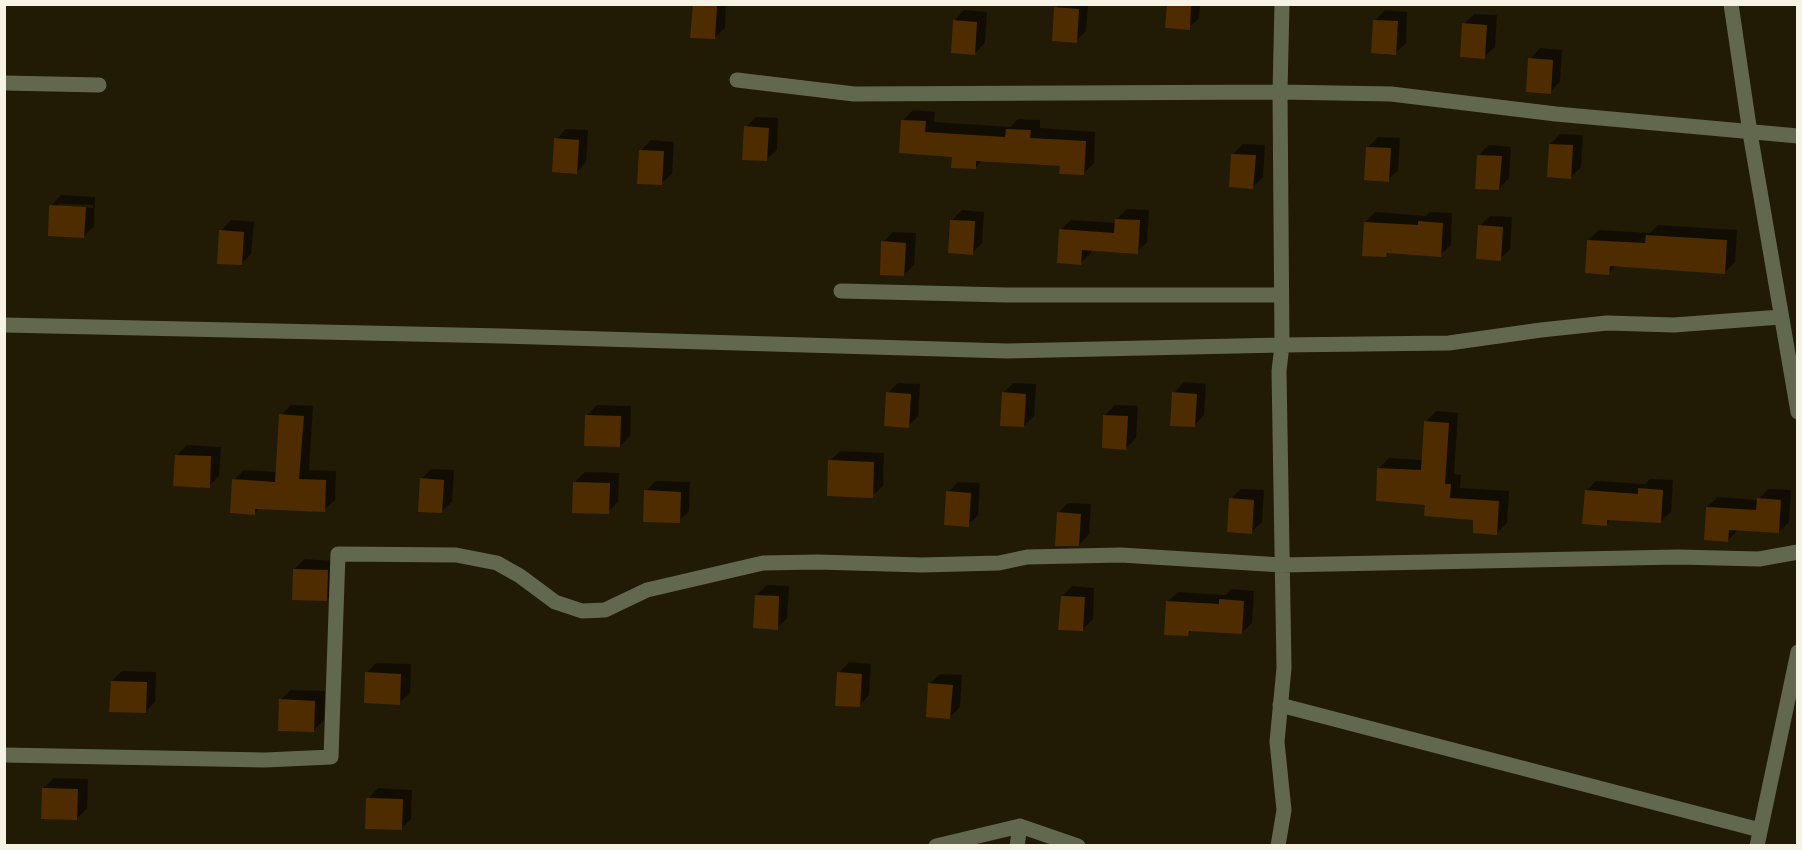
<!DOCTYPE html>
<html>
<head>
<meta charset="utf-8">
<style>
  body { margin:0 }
  #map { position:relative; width:1802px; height:850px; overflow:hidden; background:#211a04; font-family:Mulish,sans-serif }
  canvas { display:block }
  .frame { position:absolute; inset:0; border:6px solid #f6f2e4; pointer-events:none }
</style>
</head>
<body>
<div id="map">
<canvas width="1802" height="850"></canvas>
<div class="frame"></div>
</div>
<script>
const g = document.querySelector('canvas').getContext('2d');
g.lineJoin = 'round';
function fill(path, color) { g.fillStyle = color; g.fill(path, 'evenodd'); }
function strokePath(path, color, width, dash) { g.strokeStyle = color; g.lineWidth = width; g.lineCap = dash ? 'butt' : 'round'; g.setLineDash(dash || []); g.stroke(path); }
fill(new Path2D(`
  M 694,4 L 726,4 L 725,28 L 714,38 Z
  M 1059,4 L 1088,4 L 1086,31 L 1076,41 L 1056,8 Z
  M 1168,4 L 1200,4 L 1199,18 L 1189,28 Z
  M 964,10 L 987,12 L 985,43 L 975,53 L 954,21 Z
  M 1385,10 L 1407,12 L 1406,43 L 1395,53 L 1375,21 Z
  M 1474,14 L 1497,15 L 1495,47 L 1484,57 L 1464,24 Z
  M 1540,48 L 1562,50 L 1560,82 L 1550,92 L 1530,59 Z
  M 913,110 L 935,112 L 934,122 L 1010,127 L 1018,119 L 1040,120 L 1040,128 L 1095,132 L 1094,163 L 1083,174 L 1061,165 L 983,159 L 975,168 L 953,155 L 903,120 Z
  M 756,117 L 778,118 L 777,150 L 766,160 L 746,127 Z
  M 566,129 L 588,130 L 586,162 L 576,173 L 556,139 Z
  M 1560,134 L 1583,135 L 1581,167 L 1571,177 L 1550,144 Z
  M 1378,137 L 1400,138 L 1398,170 L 1388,180 L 1368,147 Z
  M 651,140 L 674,142 L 672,174 L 661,184 L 641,150 Z
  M 1243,144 L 1265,145 L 1263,177 L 1253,187 L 1233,154 Z
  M 1489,145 L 1511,147 L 1509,178 L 1499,189 L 1479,155 Z
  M 61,195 L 95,197 L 94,226 L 84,236 L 51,206 ZM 59,204 L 93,205 L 93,208 L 59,207 Z
  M 1127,209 L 1149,210 L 1147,242 L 1137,252 L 1091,249 L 1091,253 L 1081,263 L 1060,230 L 1071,220 L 1116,223 L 1116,219 Z
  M 962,210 L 984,212 L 982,243 L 972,253 L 952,220 Z
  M 1375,212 L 1426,216 L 1430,212 L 1452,213 L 1451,245 L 1440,255 L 1389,252 L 1386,256 L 1365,222 Z
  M 1490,216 L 1512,217 L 1510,249 L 1500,259 L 1480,226 Z
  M 231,220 L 254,222 L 251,254 L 241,264 L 221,231 Z
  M 1658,225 L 1737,230 L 1735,262 L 1725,272 L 1617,265 L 1609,273 L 1588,240 L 1599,230 L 1650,233 Z
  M 893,232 L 916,233 L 914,265 L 904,275 L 883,242 Z
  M 1184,382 L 1206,384 L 1204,415 L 1194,426 L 1174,393 Z
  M 898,383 L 920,384 L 918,416 L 908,426 L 888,393 Z
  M 1013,383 L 1036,384 L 1034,416 L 1024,426 L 1003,393 Z
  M 291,405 L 313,406 L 309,470 L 336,471 L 335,500 L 324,510 L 260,508 L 254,514 L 234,480 L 244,470 L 277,472 L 281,415 Z
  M 597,405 L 631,406 L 630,436 L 620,446 L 587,415 Z
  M 1115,405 L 1138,406 L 1136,438 L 1126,448 L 1105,415 Z
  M 1436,411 L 1458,413 L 1454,474 L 1461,475 L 1460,488 L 1509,491 L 1507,523 L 1497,533 L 1475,518 L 1427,503 L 1379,468 L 1389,458 L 1423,460 L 1425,422 Z
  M 187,445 L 221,447 L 219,476 L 209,486 L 176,456 Z
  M 840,451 L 884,453 L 883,486 L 872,496 L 830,461 Z
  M 431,469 L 454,470 L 452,502 L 441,512 L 421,479 Z
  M 585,472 L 619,473 L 618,502 L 608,512 L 575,482 Z
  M 1650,479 L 1673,480 L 1671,512 L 1660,522 L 1612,519 L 1606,524 L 1586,491 L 1596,481 L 1645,484 Z
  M 656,481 L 690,482 L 689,511 L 679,521 L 646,491 Z
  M 958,482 L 980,483 L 978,515 L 968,525 L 948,492 Z
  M 1241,489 L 1264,490 L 1262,522 L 1251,532 L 1231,499 Z
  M 1768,489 L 1791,490 L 1789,522 L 1779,532 L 1738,530 L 1728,540 L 1707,507 L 1718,497 L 1758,500 Z
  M 1068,503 L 1091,504 L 1089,534 L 1079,545 L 1058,513 Z
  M 304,559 L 337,561 L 336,590 L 326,600 L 294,570 Z
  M 767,585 L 789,586 L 787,618 L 777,628 L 756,595 Z
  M 1072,586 L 1094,588 L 1093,619 L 1082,630 L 1062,597 Z
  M 1231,589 L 1254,591 L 1252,623 L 1242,633 L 1193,630 L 1188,635 L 1167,602 L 1178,592 L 1226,595 Z
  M 849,662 L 871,664 L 869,695 L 859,706 L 839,673 Z
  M 376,663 L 411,664 L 410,693 L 399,703 L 366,673 Z
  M 122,671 L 156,672 L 155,702 L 145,712 L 112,681 Z
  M 940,674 L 962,675 L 960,707 L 950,717 L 929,684 Z
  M 291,690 L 325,691 L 324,720 L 313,731 L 280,700 Z
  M 54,778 L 88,779 L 87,808 L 77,819 L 43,788 Z
  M 378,788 L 412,790 L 411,819 L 401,829 L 368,799 Z`), '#0007');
fill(new Path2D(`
  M 693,4 L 717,6 L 715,39 L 690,38 Z
  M 1167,4 L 1191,4 L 1190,30 L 1165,28 Z
  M 1054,7 L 1079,9 L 1077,43 L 1052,41 Z
  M 953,20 L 977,22 L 975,55 L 951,53 Z
  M 1373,20 L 1398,21 L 1396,55 L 1371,53 Z
  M 1462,23 L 1487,25 L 1485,59 L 1460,57 Z
  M 1528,58 L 1553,60 L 1551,94 L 1526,92 Z
  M 901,120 L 926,121 L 925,132 L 1005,137 L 1006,129 L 1031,130 L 1030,138 L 1086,141 L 1084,175 L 1059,174 L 1060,166 L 976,161 L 976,169 L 951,168 L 952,157 L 899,153 Z
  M 744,126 L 769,128 L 767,161 L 742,160 Z
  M 554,138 L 579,140 L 577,174 L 552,172 Z
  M 1549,144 L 1573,145 L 1571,179 L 1547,177 Z
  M 1366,147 L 1391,148 L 1389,182 L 1364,180 Z
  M 639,150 L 664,151 L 662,185 L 637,184 Z
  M 1231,154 L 1256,155 L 1253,189 L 1229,187 Z
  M 1477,155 L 1502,156 L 1499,190 L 1475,189 Z
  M 49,205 L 86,207 L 84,238 L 48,236 Z
  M 1115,219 L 1140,220 L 1138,254 L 1082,250 L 1081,265 L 1057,263 L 1059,229 L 1114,233 Z
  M 950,220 L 975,221 L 973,255 L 948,253 Z
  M 1418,221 L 1443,223 L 1441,257 L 1387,253 L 1386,257 L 1362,256 L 1364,222 L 1418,225 Z
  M 1478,225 L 1503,227 L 1501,261 L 1476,259 Z
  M 219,230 L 244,232 L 242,265 L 217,264 Z
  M 1646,235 L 1727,240 L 1725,274 L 1610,266 L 1609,275 L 1585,273 L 1587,240 L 1645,243 Z
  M 881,241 L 906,243 L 904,276 L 880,275 Z
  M 886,392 L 911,394 L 909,428 L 884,426 Z
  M 1002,392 L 1026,394 L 1024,427 L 1000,426 Z
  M 1172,392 L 1197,394 L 1195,427 L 1170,426 Z
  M 279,414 L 304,416 L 299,479 L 326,480 L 325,512 L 255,509 L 255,515 L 230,513 L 232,479 L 275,482 Z
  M 585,415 L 621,416 L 620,447 L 584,446 Z
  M 1103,415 L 1128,416 L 1126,450 L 1102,448 Z
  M 1424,421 L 1449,423 L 1445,484 L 1451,484 L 1450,498 L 1499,501 L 1497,535 L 1473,533 L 1473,520 L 1424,516 L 1425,505 L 1376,501 L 1377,468 L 1421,470 Z
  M 175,455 L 211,456 L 210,488 L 173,486 Z
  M 828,460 L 874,462 L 873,498 L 827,496 Z
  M 420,478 L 444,480 L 442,513 L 418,512 Z
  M 573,482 L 610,483 L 609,514 L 572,513 Z
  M 1638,488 L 1663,490 L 1661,523 L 1607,520 L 1607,526 L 1582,524 L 1585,490 L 1638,494 Z
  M 644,490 L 681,492 L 680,523 L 643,522 Z
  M 946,491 L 971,493 L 969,527 L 944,525 Z
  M 1229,498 L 1254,500 L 1252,534 L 1227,532 Z
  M 1757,498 L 1781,500 L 1779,533 L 1729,530 L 1728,542 L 1704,540 L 1706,507 L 1756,510 Z
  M 1057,512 L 1081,514 L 1079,546 L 1055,546 Z
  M 293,569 L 328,570 L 327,601 L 292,600 Z
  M 755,595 L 779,596 L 778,630 L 753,628 Z
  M 1061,596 L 1085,597 L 1083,631 L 1058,630 Z
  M 1219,599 L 1244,601 L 1242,634 L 1189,631 L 1188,636 L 1164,635 L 1166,601 L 1219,604 Z
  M 365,672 L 401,674 L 400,705 L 364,703 Z
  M 837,672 L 862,674 L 860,707 L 835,706 Z
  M 111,681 L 147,682 L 146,713 L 109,712 Z
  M 928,683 L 953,685 L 950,719 L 926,717 Z
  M 279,699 L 315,701 L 314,732 L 278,731 Z
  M 42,788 L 78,789 L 77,820 L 41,819 Z
  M 366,798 L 403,799 L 402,830 L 365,829 Z`), '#4f2c00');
strokePath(new Path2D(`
  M 1731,4 L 1750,133 L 1798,412
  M 737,80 L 854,94 L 1280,92 L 1391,94 L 1556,114 L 1798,136
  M 4,83 L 99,85
  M 841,291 L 1007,295 L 1281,295
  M 4,325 L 502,336 L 1007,351 L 1282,345 L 1449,343 L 1541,330 L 1607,323 L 1674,325 L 1781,317
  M 1280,705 L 1760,830
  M 4,755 L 265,760 L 331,757 L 338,554 L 456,555 L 497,563 L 520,576 L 555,602 L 582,611 L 605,610 L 647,590 L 763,563 L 817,562 L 922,565 L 999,563 L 1027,557 L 1121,555 L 1282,565 L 1678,557 L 1759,559 L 1798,552
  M 936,846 L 1020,826 L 1078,846
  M 1017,846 L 1020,826
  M 1278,846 L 1284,810 L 1277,742 L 1284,668 L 1279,371 L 1282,345 L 1280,92 L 1282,4
  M 1757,846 L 1798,652`), '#62684d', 15);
</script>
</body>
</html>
